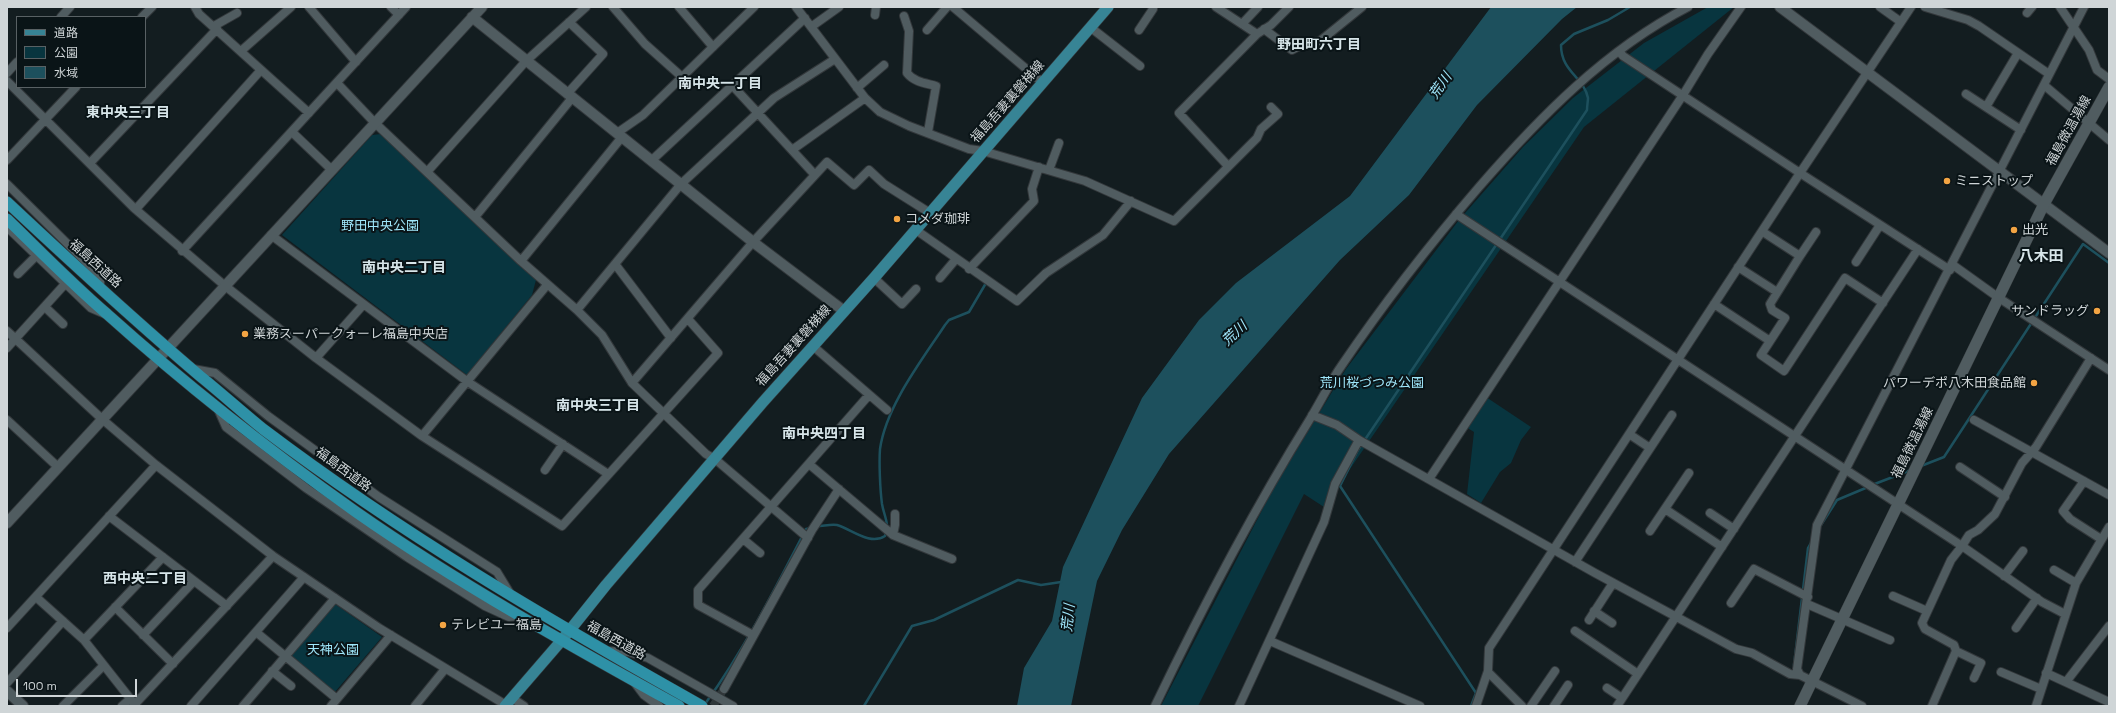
<!DOCTYPE html>
<html>
<head>
<meta charset="utf-8">
<style>
  body { margin:0 }
  #map { position:relative; width:2116px; height:713px; overflow:hidden; background:#131d20; font-family:"Space Grotesk","Noto Sans JP",sans-serif }
  canvas { display:block }
  .frame { position:absolute; inset:0; border:8px solid #cfd5d7; pointer-events:none }
  .legend { position:absolute; left:16px; top:16px; width:130px; height:72px; box-sizing:border-box; background:#0a1417; border:1px solid #596164; margin:0; padding:5px 7px; list-style:none; font-size:12px; color:#cfd5d7 }
  .legend li { display:flex; align-items:center; gap:8px; height:20px }
  .legend b { width:20px; border:1px solid #596164 }
  .scale { position:absolute; left:16px; top:679px; width:121px; height:18px; box-sizing:border-box; border:2px solid #cfd5d7; border-top:0; padding-left:5px; font-size:12px; line-height:14px; white-space:nowrap; color:#cfd5d7; -webkit-text-stroke:3px #0a1417; paint-order:stroke }
</style>
</head>
<body>
<div id="map">
<canvas width="2116" height="713"></canvas>
<div class="frame"></div>
<ul class="legend">
<li><b style="height:5px;background:#378495"></b>道路</li>
<li><b style="height:11px;background:#08353f"></b>公園</li>
<li><b style="height:11px;background:#1d505d"></b>水域</li>
</ul>
<div class="scale">100 m</div>
</div>
<script>
const g = document.querySelector('canvas').getContext('2d');
g.lineJoin = 'round';
function fill(path, color) { g.fillStyle = color; g.fill(path, 'evenodd'); }
function strokePath(path, color, width, dash) { g.strokeStyle = color; g.lineWidth = width; g.lineCap = dash ? 'butt' : 'round'; g.setLineDash(dash || []); g.stroke(path); }
function label(font, color, halo, rows, align = 'center') {
  g.font = font + ' "Space Grotesk","Noto Sans JP",sans-serif'; g.lineWidth = 4; g.setLineDash([]); g.textBaseline = 'middle'; g.strokeStyle = halo; g.fillStyle = color; for (const [text, x, y, turn = 0] of rows) {
    g.save(); g.translate(x, y); g.rotate((+turn || 0) * Math.PI / 180); g.textAlign = isNaN(turn) ? turn : align; if (halo) g.strokeText(text, 0, 0); g.fillText(text, 0, 0); g.restore();
  }
}
fill(new Path2D(`
  M 1708,7 L 1734,7 L 1584,127 L 1324,507 L 1304,494 L 1198,706 L 1161,706 L 1273,489 L 1346,369 L 1459,220 L 1523,147 L 1573,98 L 1644,43 Z
  M 381,134 L 536,280 L 532,295 L 467,375 L 282,235 L 372,135 Z
  M 1486,397 L 1531,427 L 1521,440 L 1511,463 L 1500,472 L 1481,503 L 1467,494 L 1474,432 L 1466,427 Z
  M 335,604 L 382,637 L 334,693 L 290,655 Z`), '#08353f');
fill(new Path2D(`
  M 1491,7 L 1577,7 L 1562,19 L 1477,105 L 1409,195 L 1340,260 L 1169,454 L 1122,530 L 1097,581 L 1071,706 L 1017,706 L 1024,668 L 1052,621 L 1063,567 L 1142,398 L 1199,320 L 1236,283 L 1350,196 Z`), '#1d505d');
strokePath(new Path2D(`
  M 1921,466 L 1944,457 L 2083,244 L 2109,263
  M 1872,485 L 1911,470
  M 1821,525 L 1837,500 L 1868,487
  M 817,526 C 823,526 831,524 837,525 C 851,529 870,546 885,536 C 890,524 884,516 882,504 C 880,489 879,463 880,449 C 886,406 922,360 945,325 L 949,320 L 969,312 L 986,283
  M 1794,665 L 1808,548 L 1812,541
  M 705,704 C 744,650 775,589 806,529 L 811,528
  M 864,706 L 912,626 L 934,620 L 1018,580 L 1041,585 L 1061,582
  M 1471,706 L 1476,693 L 1340,486 L 1358,450 L 1587,110 C 1587,106 1588,101 1588,98 C 1584,77 1561,72 1561,45 L 1574,34 L 1608,20 L 1630,7`), '#1d505d', 2.5);
strokePath(new Path2D(`
  M 713,706 L 724,689`), '#2f393b', 8, [8, 4]);
const minor = new Path2D(`
  M 195,7 L 199,14 L 309,113
  M 309,7 L 356,62
  M 391,7 L 399,15
  M 613,7 L 645,44 L 682,77
  M 679,7 L 713,47
  M 796,7 L 865,98 L 880,112 L 909,126 L 969,149 L 983,151 L 1085,181 L 1174,221 L 1257,138 L 1261,129 L 1278,114 L 1271,107
  M 953,7 L 1043,83
  M 1216,7 L 1257,34
  M 1880,7 L 1901,22 L 1800,173 L 1950,270
  M 1925,7 L 1968,20 L 1979,26 L 2049,74
  M 2060,7 L 2089,50 L 2097,70 L 2109,79
  M 2027,13 L 2032,7
  M 875,15 L 876,7
  M 904,16 L 909,31 L 907,73 C 914,82 925,83 936,86 L 928,132
  M 61,17 L 70,7
  M 142,17 L 152,7
  M 1901,22 L 1911,7
  M 1242,24 L 1258,7
  M 214,26 L 237,13
  M 811,27 L 839,7
  M 1090,27 L 1140,66
  M 1264,29 L 1292,50 L 1301,45 L 1320,41 L 1362,7
  M 927,30 L 947,7
  M 1139,30 L 1153,9 L 1153,7
  M 241,51 L 291,7
  M 7,73 L 17,62
  M 7,81 L 134,208 L 224,285 L 316,358 L 422,436 L 562,526 L 718,353 L 688,319
  M 337,83 L 374,122 L 521,261 L 622,137
  M 732,85 L 815,175
  M 2044,85 L 2109,140
  M 857,88 L 884,65
  M 567,94 L 603,54 L 569,22
  M 1966,94 L 2021,130
  M 1986,107 L 2018,53
  M 292,132 L 332,170
  M 617,133 L 643,115 L 754,7
  M 792,150 L 865,98
  M 7,160 L 76,87
  M 651,161 L 805,18
  M 90,163 L 217,29
  M 1228,166 L 1179,113 L 1257,34 L 1271,25 L 1289,7
  M 1049,170 L 1059,143
  M 427,172 L 526,61 L 586,7
  M 7,184 L 95,271 L 100,277 L 100,288
  M 136,209 L 261,70
  M 1456,214 L 1962,546 L 1969,535 L 1978,530 L 1995,514 L 2022,463 L 2036,447 L 2091,358
  M 475,217 L 572,98
  M 7,227 L 91,308 L 105,314
  M 916,230 L 1017,301 L 1046,273 L 1103,235 L 1131,201
  M 1763,232 L 1800,256 L 1770,304 L 1772,310 L 1785,318 L 1761,355 L 1784,371 L 1845,278 L 1883,303
  M 271,235 L 468,382 L 608,474
  M 182,251 L 406,7
  M 1800,256 L 1816,232
  M 521,261 L 577,310 L 602,335 L 632,383 L 706,454 L 715,459 L 808,538
  M 1856,262 L 1880,225
  M 615,264 L 671,338
  M 1953,265 L 1999,298 L 2109,370
  M 1738,267 L 1777,292
  M 969,269 L 1034,201 L 1032,189 L 1039,167
  M 18,274 L 36,256
  M 874,278 L 902,304 L 916,289
  M 940,278 L 956,259
  M 1714,304 L 1770,341
  M 45,307 L 63,324
  M 577,310 L 681,184 L 774,98 L 835,59
  M 7,331 L 102,419 L 156,465 L 273,556 L 379,628 L 506,705
  M 814,347 L 887,410
  M 7,348 L 65,284
  M 316,358 L 363,305
  M 193,369 L 215,373 L 268,416 L 379,497 L 497,572 L 511,595
  M 632,383 L 753,242 L 827,162 L 854,185 L 869,170 L 884,184 L 930,213
  M 218,409 L 226,427 L 306,488 L 407,557 L 485,606 L 509,617 L 520,616
  M 1312,415 L 1337,425 L 1359,440 L 1595,573 L 1736,649 L 1752,653 L 1790,674 L 1800,675 L 1862,706
  M 7,420 L 58,467
  M 1974,420 L 2109,495
  M 1629,434 L 1650,448
  M 422,436 L 547,285
  M 809,464 L 893,535 L 952,559
  M 1960,467 L 2005,497
  M 545,470 L 563,444
  M 1429,479 L 1683,95 L 1708,54 L 1741,7
  M 2084,481 L 2063,511 L 2070,519 L 2101,539
  M 1665,509 L 1722,547
  M 1710,513 L 1734,529
  M 109,516 L 227,606
  M 1650,531 L 1689,473
  M 893,535 L 895,525 L 895,514
  M 743,539 L 760,553
  M 1575,562 L 1672,415
  M 2054,570 L 2076,583
  M 2004,576 L 2023,551
  M 1893,596 L 1927,611
  M 36,597 L 84,640 L 163,557
  M 1731,603 L 1754,569 L 1808,597
  M 1807,604 L 1890,640
  M 115,607 L 173,664
  M 1594,611 L 1612,623
  M 1589,620 L 1613,583
  M 7,628 L 156,465
  M 2016,628 L 2037,598
  M 1575,631 L 1638,674
  M 256,632 L 337,699
  M 143,635 L 194,581
  M 753,635 L 698,605 L 698,590 L 869,395
  M 84,640 L 136,706
  M 1270,641 L 1420,706
  M 606,651 L 629,652 L 648,658 L 733,706
  M 1956,651 L 1981,663 L 1974,678
  M 272,671 L 291,686
  M 1488,672 L 1522,706
  M 2001,672 L 2041,689
  M 2046,673 L 2109,702
  M 1800,675 L 1797,669 L 1798,662 L 1817,525 L 2084,7
  M 2066,682 L 2109,626
  M 7,683 L 63,621
  M 635,683 L 644,695 L 659,706
  M 1607,688 L 1622,698
  M 724,689 L 812,530 L 839,489
  M 512,698 L 524,706
  M 135,704 L 273,556
  M 63,706 L 103,666
  M 122,706 L 130,699
  M 191,706 L 304,577
  M 243,706 L 335,598
  M 331,706 L 391,635
  M 415,706 L 445,669
  M 1155,706 C 1202,608 1253,511 1310,419 C 1321,401 1330,382 1342,365 C 1384,303 1430,244 1479,187 C 1539,118 1605,50 1688,7
  M 1239,706 L 1324,522 L 1335,484 L 1359,440
  M 1476,706 L 1488,671 L 1489,648 L 1800,173 L 1623,56 L 1619,51
  M 1531,706 L 1555,671
  M 1554,706 L 1568,685
  M 1617,706 L 1918,249
  M 1932,706 L 1956,651 L 1954,645 L 1925,629 L 1922,623 L 1951,560 L 1962,546 L 2042,602 L 2065,614
  M 2036,706 L 2076,583 L 2109,527`);
const tertiary = new Path2D(`
  M 1780,7 L 2109,253
  M 472,17 L 753,242 L 844,311
  M 7,523 L 482,7
  M 7,691 L 23,706`);
const secondary = new Path2D(`
  M 1800,706 L 2044,204 L 2109,87`);
const primary = new Path2D(`
  M 505,706 L 562,640 L 606,585 L 763,402 L 874,278 L 1108,7`);
const trunk = new Path2D(`
  M 7,202 C 70,261 134,320 200,376 C 221,393 242,412 263,429 C 403,535 549,620 702,706
  M 7,219 C 40,251 72,284 107,314 C 186,385 270,451 356,512 C 459,584 569,645 679,706`);
strokePath(minor, '#33383b', 10);
strokePath(tertiary, '#33383b', 12);
strokePath(secondary, '#33383b', 12);
strokePath(primary, '#33383b', 12);
strokePath(trunk, '#33383b', 12);
strokePath(minor, '#505c60', 8);
strokePath(tertiary, '#505c60', 10);
strokePath(secondary, '#505c60', 11);
strokePath(primary, '#378495', 11);
strokePath(trunk, '#2e91a7', 11);
for (const [x, y, r, color] of [
  [1947,181,4,"#f3a443"],
  [897,219,4,"#f3a443"],
  [2014,230,4,"#f3a443"],
  [2097,311,4,"#f3a443"],
  [245,334,4,"#f3a443"],
  [2034,383,4,"#f3a443"],
  [443,625,4,"#f3a443"]
]) { const dot = new Path2D(); dot.arc(x, y, r, 0, 2 * Math.PI); g.fillStyle = color; g.fill(dot); strokePath(dot, '#0a1417', 1.5); }
label('13px', '#cfd5d7', '#0a1417', [
  ["福島吾妻裏磐梯線",1008,102,-49],
  ["福島微温湯線",2069,131,-61],
  ["福島西道路",95,264,42],
  ["福島吾妻裏磐梯線",794,346,-48],
  ["福島微温湯線",1913,443,-64],
  ["福島西道路",343,470,36],
  ["福島西道路",616,641,29]
]);
label('13px', '#cfd5d7', '#0a1417', [
  ["ミニストップ",1955,181],
  ["コメダ珈琲",905,219],
  ["出光",2022,230],
  ["サンドラッグ",2089,311,"right"],
  ["業務スーパークォーレ福島中央店",253,334],
  ["パワーデポ八木田食品館",2026,383,"right"],
  ["テレビユー福島",451,625]
], 'left');
label('13px', '#9fe6fa', '#0a1417', [
  ["野田中央公園",380,226],
  ["荒川桜づつみ公園",1372,383],
  ["天神公園",333,650]
]);
label('bold 14px', '#d7e5e9', '#0a1417', [
  ["野田町六丁目",1319,45],
  ["南中央一丁目",720,84],
  ["東中央三丁目",128,113],
  ["南中央二丁目",404,268],
  ["南中央三丁目",598,406],
  ["南中央四丁目",824,434],
  ["西中央二丁目",145,579]
]);
label('italic 14px', '#a1e8fd', '#0a1417', [
  ["荒川",1441,86,-55],
  ["荒川",1235,334,-43],
  ["荒川",1069,618,-84]
]);
label('bold 15px', '#d7e5e9', '#0a1417', [
  ["八木田",2041,257]
]);
</script>
</body>
</html>
